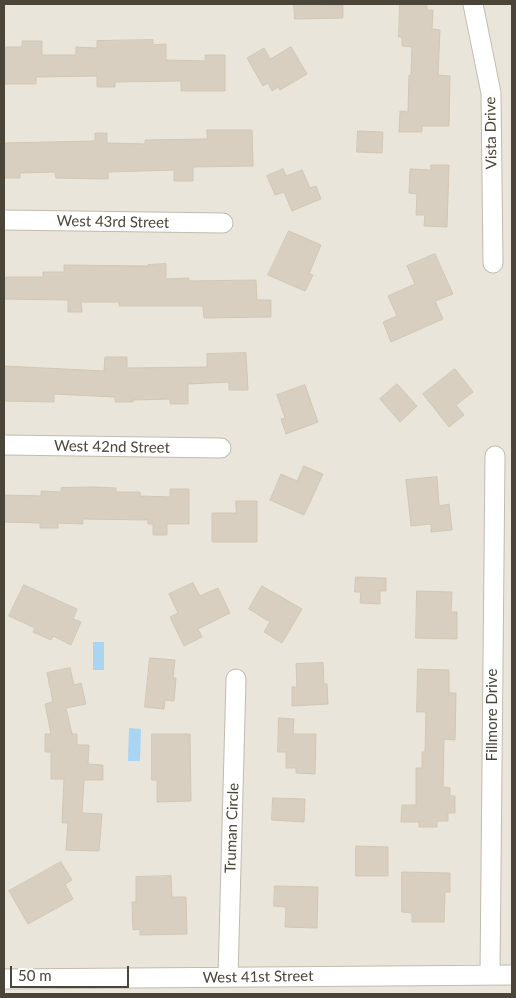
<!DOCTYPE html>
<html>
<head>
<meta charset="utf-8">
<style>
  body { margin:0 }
  #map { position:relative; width:516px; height:998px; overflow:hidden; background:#f6f3ec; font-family:Lato,sans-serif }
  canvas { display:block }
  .frame { position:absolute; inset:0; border:5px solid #4b4439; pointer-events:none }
  .scale { position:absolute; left:10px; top:966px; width:119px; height:22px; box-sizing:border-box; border:2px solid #4b4439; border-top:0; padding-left:6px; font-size:15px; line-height:18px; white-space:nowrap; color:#4b4439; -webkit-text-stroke:4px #fff; paint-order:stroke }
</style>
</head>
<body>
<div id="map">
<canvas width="516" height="998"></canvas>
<div class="frame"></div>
<div class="scale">50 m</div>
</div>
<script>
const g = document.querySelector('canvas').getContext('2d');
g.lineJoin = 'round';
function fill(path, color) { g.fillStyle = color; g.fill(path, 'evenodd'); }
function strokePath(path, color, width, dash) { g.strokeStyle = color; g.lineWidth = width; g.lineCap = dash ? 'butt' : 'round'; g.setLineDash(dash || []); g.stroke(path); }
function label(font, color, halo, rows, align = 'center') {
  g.font = font + ' Lato,sans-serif'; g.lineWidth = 5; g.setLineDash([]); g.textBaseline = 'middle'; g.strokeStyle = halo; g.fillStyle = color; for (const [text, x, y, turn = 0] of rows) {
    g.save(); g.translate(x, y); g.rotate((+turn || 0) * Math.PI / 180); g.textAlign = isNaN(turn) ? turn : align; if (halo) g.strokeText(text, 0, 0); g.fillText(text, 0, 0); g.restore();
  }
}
fill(new Path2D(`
  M 4,4 L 512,4 L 512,994 L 4,994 Z`), '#eae5da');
fill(new Path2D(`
  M 93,642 L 104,642 L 104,670 L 93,670 Z
  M 129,728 L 141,729 L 140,761 L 128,761 Z`), '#a9d4f2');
const building = new Path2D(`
  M 294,4 L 343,5 L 343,18 L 295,19 Z
  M 400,4 L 427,4 L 427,10 L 433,10 L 432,29 L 440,30 L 438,75 L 450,76 L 449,126 L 422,126 L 422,132 L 399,132 L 400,111 L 408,112 L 409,75 L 411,75 L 412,47 L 402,46 L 402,37 L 399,37 Z
  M 153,40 L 153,45 L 166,44 L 166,60 L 205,61 L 205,55 L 225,55 L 225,91 L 181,91 L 181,81 L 115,82 L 115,87 L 97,87 L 97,76 L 36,77 L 36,84 L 4,84 L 4,47 L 22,47 L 22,41 L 42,41 L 42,55 L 76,55 L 76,47 L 97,48 L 97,41 Z
  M 291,47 L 307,74 L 280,90 L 278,87 L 272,91 L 268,83 L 263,86 L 247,58 L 264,48 L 270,59 Z
  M 207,130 L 252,130 L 253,166 L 193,167 L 193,181 L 174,181 L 174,170 L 108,172 L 108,179 L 56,178 L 55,172 L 20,173 L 20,178 L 4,178 L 4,143 L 95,141 L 95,133 L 107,133 L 107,143 L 145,144 L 145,140 L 207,139 Z
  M 358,131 L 383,132 L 382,153 L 357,152 Z
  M 431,165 L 449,165 L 447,227 L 424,226 L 425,215 L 416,215 L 417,194 L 409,193 L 410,169 L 431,170 Z
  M 283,169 L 286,176 L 302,170 L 310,188 L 316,186 L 321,199 L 292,211 L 284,192 L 275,195 L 267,176 Z
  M 289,231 L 321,245 L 309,274 L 313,275 L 305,291 L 268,275 Z
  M 435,254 L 453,294 L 435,301 L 443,319 L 391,342 L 383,322 L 397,316 L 388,296 L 415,284 L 407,266 Z
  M 166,264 L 166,279 L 189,278 L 189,281 L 256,280 L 257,300 L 271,300 L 271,317 L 204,318 L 203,306 L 119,306 L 119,302 L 81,302 L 82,312 L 68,312 L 68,300 L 4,299 L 4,277 L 43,277 L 43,272 L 64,272 L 64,265 L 148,266 L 148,265 Z
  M 246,353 L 248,390 L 229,390 L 229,382 L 188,384 L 188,404 L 170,404 L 170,399 L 133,400 L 133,402 L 115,402 L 115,397 L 54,394 L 54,402 L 4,401 L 4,366 L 104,371 L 105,357 L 127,357 L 127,368 L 207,367 L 207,354 Z
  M 455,369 L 473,392 L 456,405 L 464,415 L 449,427 L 423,394 Z
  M 397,384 L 417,406 L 400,422 L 380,399 Z
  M 305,385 L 318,422 L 286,434 L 281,419 L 285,418 L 277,395 Z
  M 304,466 L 323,474 L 304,515 L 270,500 L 281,474 L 297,481 Z
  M 437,477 L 439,506 L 449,504 L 452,530 L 431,532 L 431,524 L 411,526 L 406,480 Z
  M 95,487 L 116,488 L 116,492 L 140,492 L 140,496 L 170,497 L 170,489 L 189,489 L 189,524 L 167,524 L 167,535 L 153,535 L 153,524 L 148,524 L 148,520 L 83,519 L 83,524 L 58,523 L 58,528 L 40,528 L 40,523 L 4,522 L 4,495 L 41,496 L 41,491 L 61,492 L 61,488 Z
  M 236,501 L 257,501 L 257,542 L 212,542 L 212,513 L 236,513 Z
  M 356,577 L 386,578 L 386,591 L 380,591 L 380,604 L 360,603 L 361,592 L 355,592 Z
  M 193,583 L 200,596 L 218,588 L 230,613 L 198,629 L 202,637 L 184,646 L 170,617 L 178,613 L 169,594 Z
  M 24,585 L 77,609 L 73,619 L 81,622 L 71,645 L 53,636 L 51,640 L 33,632 L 35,628 L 9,616 Z
  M 262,586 L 302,609 L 282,643 L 264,632 L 270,622 L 249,609 Z
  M 417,591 L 452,592 L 451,612 L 457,612 L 457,639 L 416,638 Z
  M 150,658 L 175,660 L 173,678 L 176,678 L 174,701 L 165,700 L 164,709 L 145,707 Z
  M 323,663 L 324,684 L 327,684 L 328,704 L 292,706 L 292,687 L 297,687 L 296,664 Z
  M 70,668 L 74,685 L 81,683 L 86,704 L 66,708 L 72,734 L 77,734 L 77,745 L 89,745 L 88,764 L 103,765 L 103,780 L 84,780 L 82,813 L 102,814 L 99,851 L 66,850 L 68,823 L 62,823 L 64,779 L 51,779 L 51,752 L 45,752 L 45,734 L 51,734 L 45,704 L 53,702 L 47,673 Z
  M 418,669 L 449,670 L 449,693 L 456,693 L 455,740 L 444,739 L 443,787 L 450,788 L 450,796 L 455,796 L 455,813 L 448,813 L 448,821 L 437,821 L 437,827 L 419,827 L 419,822 L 401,822 L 402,805 L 416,805 L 416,768 L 422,768 L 422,752 L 425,752 L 426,712 L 417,712 Z
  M 279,718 L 294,719 L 293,734 L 316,734 L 315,774 L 296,773 L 296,768 L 286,768 L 286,752 L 278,752 Z
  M 152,734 L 190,734 L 191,801 L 157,802 L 157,780 L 152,780 Z
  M 273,798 L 305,799 L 304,822 L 272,820 Z
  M 356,846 L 388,847 L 388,876 L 356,876 Z
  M 61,862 L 72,880 L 65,884 L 73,899 L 28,924 L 9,891 Z
  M 402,872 L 450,873 L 450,892 L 445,892 L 444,922 L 412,922 L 412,913 L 402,912 Z
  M 171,876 L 172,897 L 186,897 L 187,934 L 140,935 L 140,929 L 133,930 L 132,902 L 136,902 L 136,877 Z
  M 275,886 L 318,887 L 317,928 L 285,927 L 286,907 L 274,906 Z`);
fill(building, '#d8cfc1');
strokePath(building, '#d3c7b4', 1);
const minor = new Path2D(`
  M 473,4 L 491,93 L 493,263
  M 4,220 L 223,223
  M 4,445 L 221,448
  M 490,974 L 495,456
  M 228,977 L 236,679
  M 4,979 L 512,975`);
strokePath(minor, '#c2bbae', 21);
strokePath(minor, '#fff', 19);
label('15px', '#4b4439', '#fff', [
  ["Vista Drive",491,133,-91],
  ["West 43rd Street",113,222,1],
  ["West 42nd Street",112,447,1],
  ["Fillmore Drive",492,715,-90],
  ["Truman Circle",232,828,-88],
  ["West 41st Street",258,977,-1]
]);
</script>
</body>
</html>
